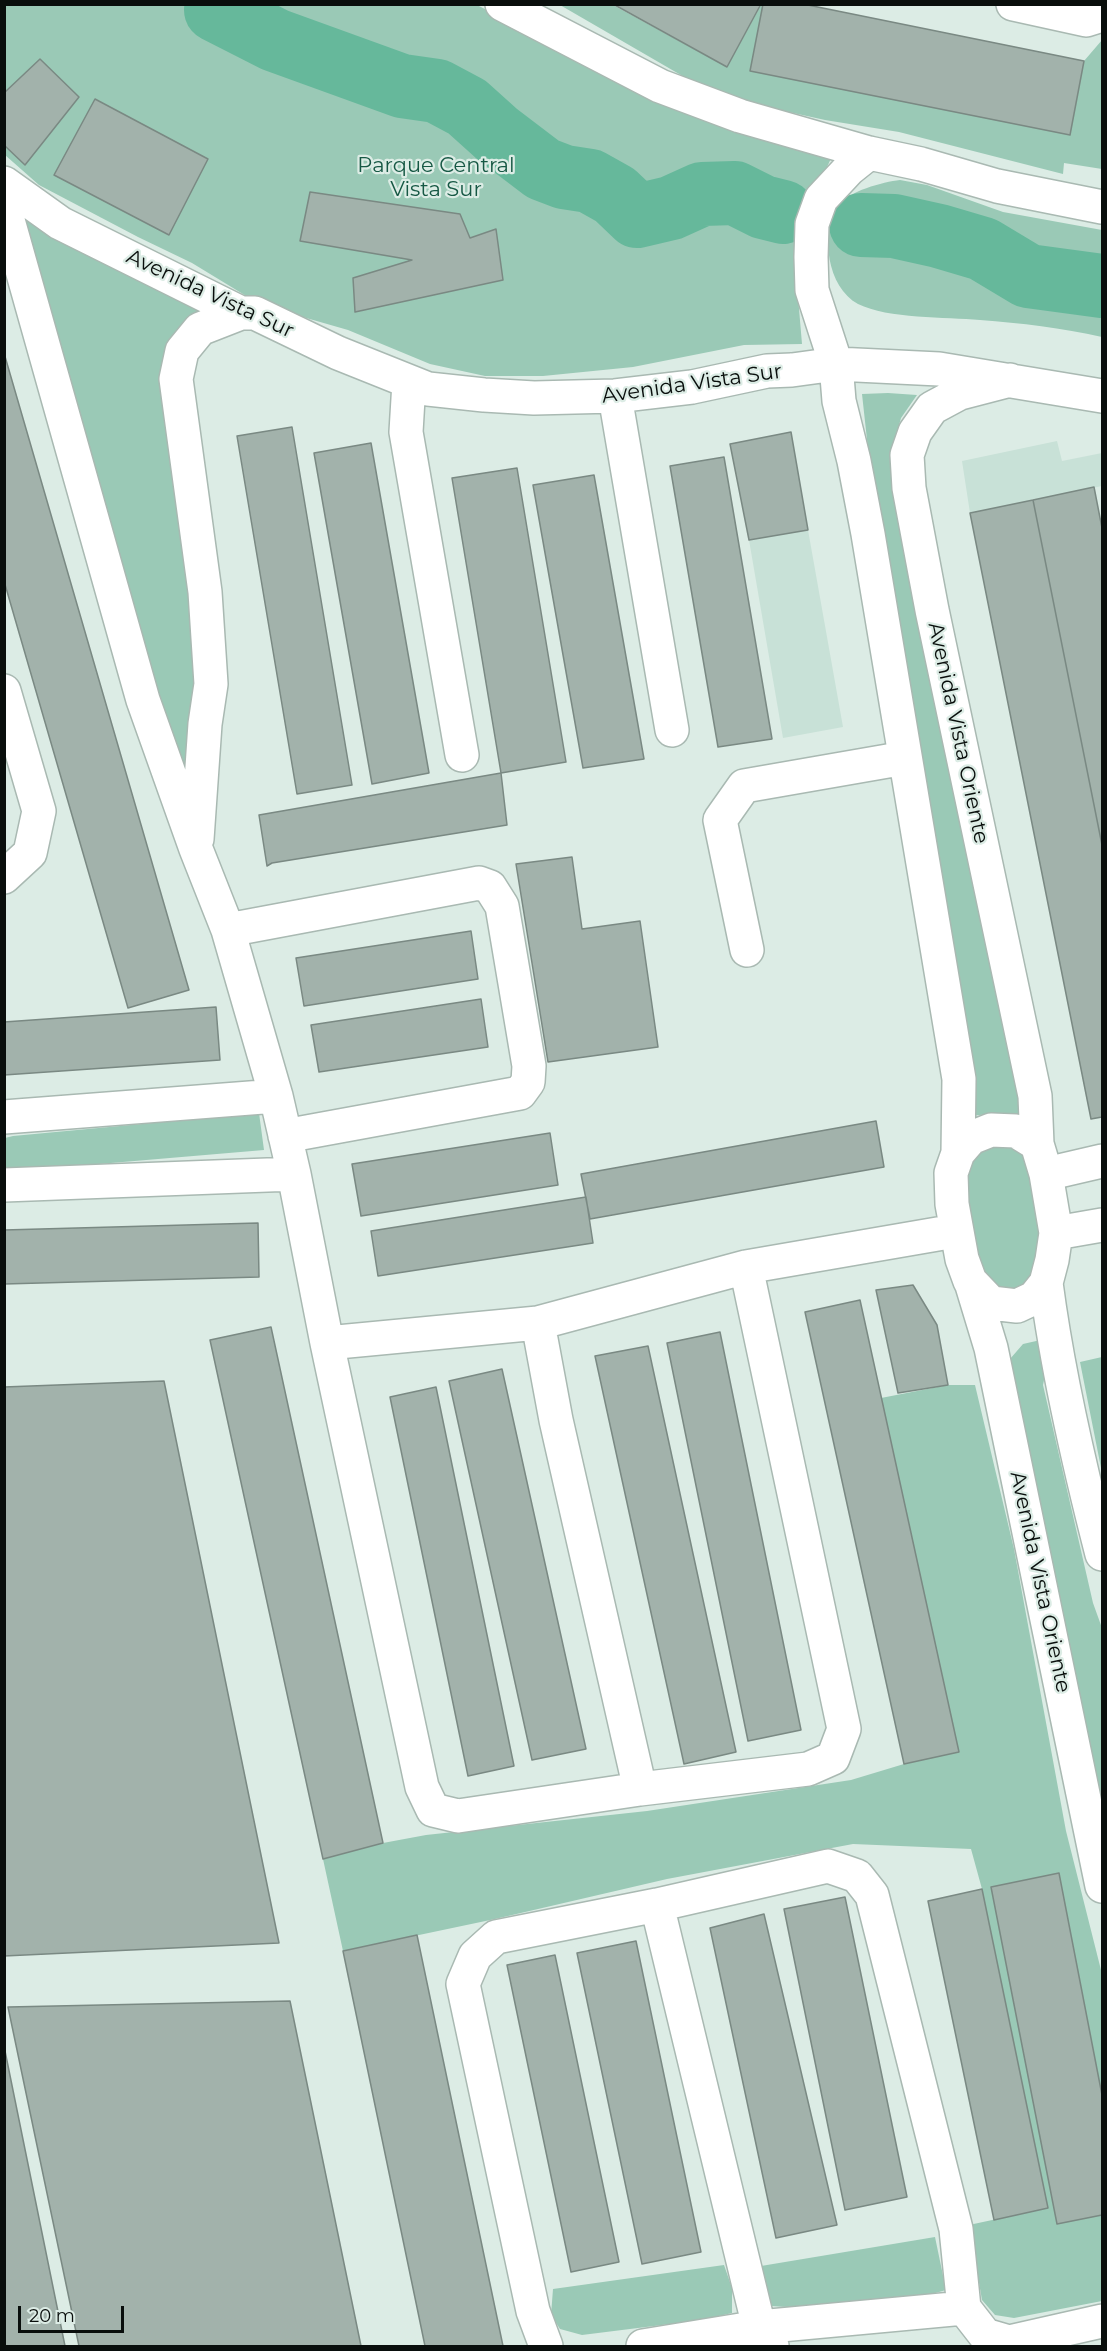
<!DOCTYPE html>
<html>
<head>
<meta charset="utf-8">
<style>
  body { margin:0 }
  #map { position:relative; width:1107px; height:2351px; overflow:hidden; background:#dcece5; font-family:Montserrat,sans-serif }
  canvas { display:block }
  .frame { position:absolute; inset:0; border:6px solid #090e0c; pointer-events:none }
  .scale { position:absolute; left:18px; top:2306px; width:106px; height:27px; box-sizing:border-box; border:3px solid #090e0c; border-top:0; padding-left:8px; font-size:18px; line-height:21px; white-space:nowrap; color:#090e0c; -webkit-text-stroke:4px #dcece5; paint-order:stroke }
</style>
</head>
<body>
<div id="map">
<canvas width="1107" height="2351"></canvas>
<div class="frame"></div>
<div class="scale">20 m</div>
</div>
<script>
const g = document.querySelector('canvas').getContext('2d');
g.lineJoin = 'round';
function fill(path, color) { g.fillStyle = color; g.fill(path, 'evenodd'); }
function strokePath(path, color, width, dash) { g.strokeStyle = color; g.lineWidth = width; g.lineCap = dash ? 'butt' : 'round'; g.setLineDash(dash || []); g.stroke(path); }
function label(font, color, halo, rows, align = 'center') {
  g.font = font + ' Montserrat,sans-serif'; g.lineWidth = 4.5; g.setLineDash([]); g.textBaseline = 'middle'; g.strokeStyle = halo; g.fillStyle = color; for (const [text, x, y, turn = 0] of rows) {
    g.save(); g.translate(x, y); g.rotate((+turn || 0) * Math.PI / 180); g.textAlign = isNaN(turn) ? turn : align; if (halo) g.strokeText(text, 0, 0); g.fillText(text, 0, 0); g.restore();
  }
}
fill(new Path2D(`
  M 1057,441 L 1062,461 L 1102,453 L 1102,486 L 970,513 L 962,461 Z
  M 808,530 L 843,727 L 783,738 L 749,540 Z`), '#c8e1d7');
fill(new Path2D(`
  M 5,4 L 477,5 L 514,24 L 833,154 L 801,224 L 797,285 L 802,344 L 744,345 L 633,367 L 543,376 L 485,376 L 430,364 L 348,330 L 261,305 L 192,263 L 138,237 L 39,185 L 5,155 Z
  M 560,5 L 613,5 L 727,67 L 761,5 L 763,5 L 751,71 L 1070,135 L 1084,61 L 1102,40 L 1102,169 L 1064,163 L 1063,174 L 899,132 L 825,120 L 748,103 L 686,78 Z
  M 900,180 L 927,185 L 1003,212 L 1102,230 L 1102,337 C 1062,328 1021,323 980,320 C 946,317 888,319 858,304 C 827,287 820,234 838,206 C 848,191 883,182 900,180 Z
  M 5,191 L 238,313 L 179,351 L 203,591 L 193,826 Z
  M 888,393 L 917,395 L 901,418 L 894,444 L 1023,1119 L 1001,1113 L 969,1116 L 870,467 L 862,394 Z
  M 259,1113 L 264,1150 L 5,1172 L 5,1138 L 13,1136 Z
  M 973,1141 L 1028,1146 L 1047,1243 L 1026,1290 L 997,1289 L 985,1276 L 961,1203 Z
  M 1045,1339 L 1048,1361 L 1043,1385 L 1093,1603 L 1102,1628 L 1102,1802 L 1010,1359 L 1023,1344 Z
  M 1102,1357 L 1102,1473 L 1080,1362 Z
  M 948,1385 L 975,1385 L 1014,1549 L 1066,1831 L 1102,1974 L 1102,2301 L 1014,2318 L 995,2315 L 982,2300 L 969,2225 L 1048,2208 L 982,1889 L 971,1849 L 853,1844 L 667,1879 L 495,1919 L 343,1951 L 323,1859 L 383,1843 L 426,1835 L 647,1811 L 851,1780 L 904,1764 L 881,1398 Z
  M 935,2237 L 946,2290 C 890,2307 829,2310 771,2306 L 761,2266 Z
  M 724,2265 L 732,2288 L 732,2313 L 702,2320 L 582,2335 L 560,2329 L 551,2315 L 553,2289 Z`), '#9ac9b6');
strokePath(new Path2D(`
  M 216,10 L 275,40 L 402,86 L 437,91 L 467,107 L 497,134 L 543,169 L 564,177 L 590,181 L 615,195 L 637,216 L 671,208 L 702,194 L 735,193 L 763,207 L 783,212
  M 861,225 L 894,226 L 939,236 L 983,249 L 1028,276 L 1102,286`), '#66b89b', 64);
const building = new Path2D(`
  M 613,4 L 761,4 L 727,67 Z
  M 763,4 L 803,4 L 1084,61 L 1070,135 L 750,71 Z
  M 40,59 L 79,97 L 25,165 L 4,145 L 4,93 Z
  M 95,99 L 208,159 L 169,235 L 54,175 Z
  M 310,192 L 460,214 L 470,238 L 496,229 L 503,280 L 355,312 L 353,278 L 412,260 L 300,241 Z
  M 4,353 L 189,990 L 128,1008 L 4,581 Z
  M 292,427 L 352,785 L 297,794 L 237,436 Z
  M 791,432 L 808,530 L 749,540 L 730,444 Z
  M 371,443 L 429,773 L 372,784 L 314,453 Z
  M 724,457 L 772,739 L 718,747 L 670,466 Z
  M 517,468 L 566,762 L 501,773 L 452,478 Z
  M 594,475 L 644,759 L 583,768 L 533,485 Z
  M 1094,487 L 1102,528 L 1102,845 L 1033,500 Z
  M 1033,500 L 1102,845 L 1102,1117 L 1091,1119 L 970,513 Z
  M 501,773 L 507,825 L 272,863 L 267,866 L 259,815 Z
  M 572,857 L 582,929 L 640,921 L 658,1047 L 548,1062 L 516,864 Z
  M 471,931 L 478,979 L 304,1006 L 296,958 Z
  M 481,999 L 488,1047 L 319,1072 L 311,1025 Z
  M 216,1007 L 220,1060 L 4,1075 L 4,1022 Z
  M 876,1121 L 884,1167 L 590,1219 L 581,1174 Z
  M 550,1133 L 558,1185 L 361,1216 L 352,1164 Z
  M 586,1197 L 593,1243 L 378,1276 L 371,1231 Z
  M 258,1223 L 259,1277 L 4,1284 L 4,1230 Z
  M 913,1285 L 937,1325 L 948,1385 L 898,1393 L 876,1290 Z
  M 860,1300 L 959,1752 L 904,1764 L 805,1312 Z
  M 271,1327 L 383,1843 L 323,1859 L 210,1340 Z
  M 720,1332 L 801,1730 L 748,1741 L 667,1343 Z
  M 648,1346 L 736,1752 L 684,1764 L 595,1356 Z
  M 502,1369 L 586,1749 L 532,1760 L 449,1381 Z
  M 164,1381 L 279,1943 L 4,1956 L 4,1387 Z
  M 436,1387 L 514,1766 L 468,1776 L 390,1397 Z
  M 1059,1873 L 1102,2095 L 1102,2215 L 1057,2224 L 991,1887 Z
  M 982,1889 L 1048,2208 L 994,2220 L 928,1901 Z
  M 845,1897 L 907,2197 L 845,2210 L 784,1909 Z
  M 764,1914 L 837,2225 L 776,2238 L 710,1928 Z
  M 417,1935 L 503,2346 L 425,2346 L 343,1951 Z
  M 636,1941 L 701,2252 L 642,2264 L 577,1953 Z
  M 555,1955 L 619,2262 L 571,2272 L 507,1965 Z
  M 290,2001 L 361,2346 L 79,2346 L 8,2007 Z
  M 5,2051 L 65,2346 L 4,2346 Z`);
fill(building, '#a2b2ab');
strokePath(building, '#7a8983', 1.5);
const minor = new Path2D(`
  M 502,4 L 660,86 L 740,116 L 869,153 L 921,164 L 997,186 L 1102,207
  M 1013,4 L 1086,20 L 1102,15
  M 869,153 L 849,169 L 821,199 L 812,224 L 811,257 L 812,290 L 836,364 L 839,401 L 854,461 L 868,534 L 959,1079 L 958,1153
  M 4,183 L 60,223 L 241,313 L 255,313 L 338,353 L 428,389 L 484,395 L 534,398 L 615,396 L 692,387 L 767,371 L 792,370 L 836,364 L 939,369 L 1102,396
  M 4,206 L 143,700 L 196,849 L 228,930 L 276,1096 L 294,1174 L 327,1343 L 422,1787 L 433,1810 L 458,1816 L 640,1789 L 808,1769 L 833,1758 L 844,1729 L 746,1267
  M 1010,380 L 960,393 L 932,408 L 915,432 L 907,455 L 909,488 L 932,610 L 1035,1096 L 1037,1144 L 1046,1174 L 1056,1233 L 1052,1260 L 1046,1283 L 1034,1298 L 1017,1306 L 991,1303 L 970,1281 L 962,1259 L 952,1204 L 951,1173 L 958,1153 L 971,1138 L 991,1130 L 1016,1131 L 1037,1144
  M 409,382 L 406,432 L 462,755
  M 615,396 L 672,730
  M 4,691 L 39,811 L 30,853 L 4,877
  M 197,839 L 205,724 L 211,684 L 205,592 L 176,379 L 182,351 L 200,329 L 241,313
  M 228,930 L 479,883 L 490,887 L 502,906 L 529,1066 L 528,1082 L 520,1093 L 285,1136
  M 747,950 L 720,820 L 744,786 L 905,758
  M 4,1117 L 276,1096
  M 1046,1174 L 1102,1161
  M 4,1185 L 294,1174
  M 1056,1233 L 1102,1225
  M 971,1282 L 991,1348 L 1102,1886
  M 1046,1283 C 1058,1375 1079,1465 1102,1554
  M 538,1323 L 556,1420 L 640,1789
  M 327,1343 L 538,1323 L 746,1267 L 955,1231
  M 657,1905 L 759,2327 L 772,2346
  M 546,2346 L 533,2311 L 463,1984 L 475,1956 L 496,1937 L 657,1905 L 828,1866 L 857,1876 L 872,1895 L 956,2229 L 964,2308 L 985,2335 L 1009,2342 L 1102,2321
  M 643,2346 L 759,2327 L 964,2308`);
strokePath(minor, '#a9b9b2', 36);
strokePath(minor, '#fff', 33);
label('21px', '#165844', '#dcece5', [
  ["Parque Central",436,166],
  ["Vista Sur",436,190]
]);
label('21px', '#090e0c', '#dcece5', [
  ["Avenida Vista Sur",210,294,25],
  ["Avenida Vista Sur",692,384,-8],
  ["Avenida Vista Oriente",958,733,78],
  ["Avenida Vista Oriente",1040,1582,78]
]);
</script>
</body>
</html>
